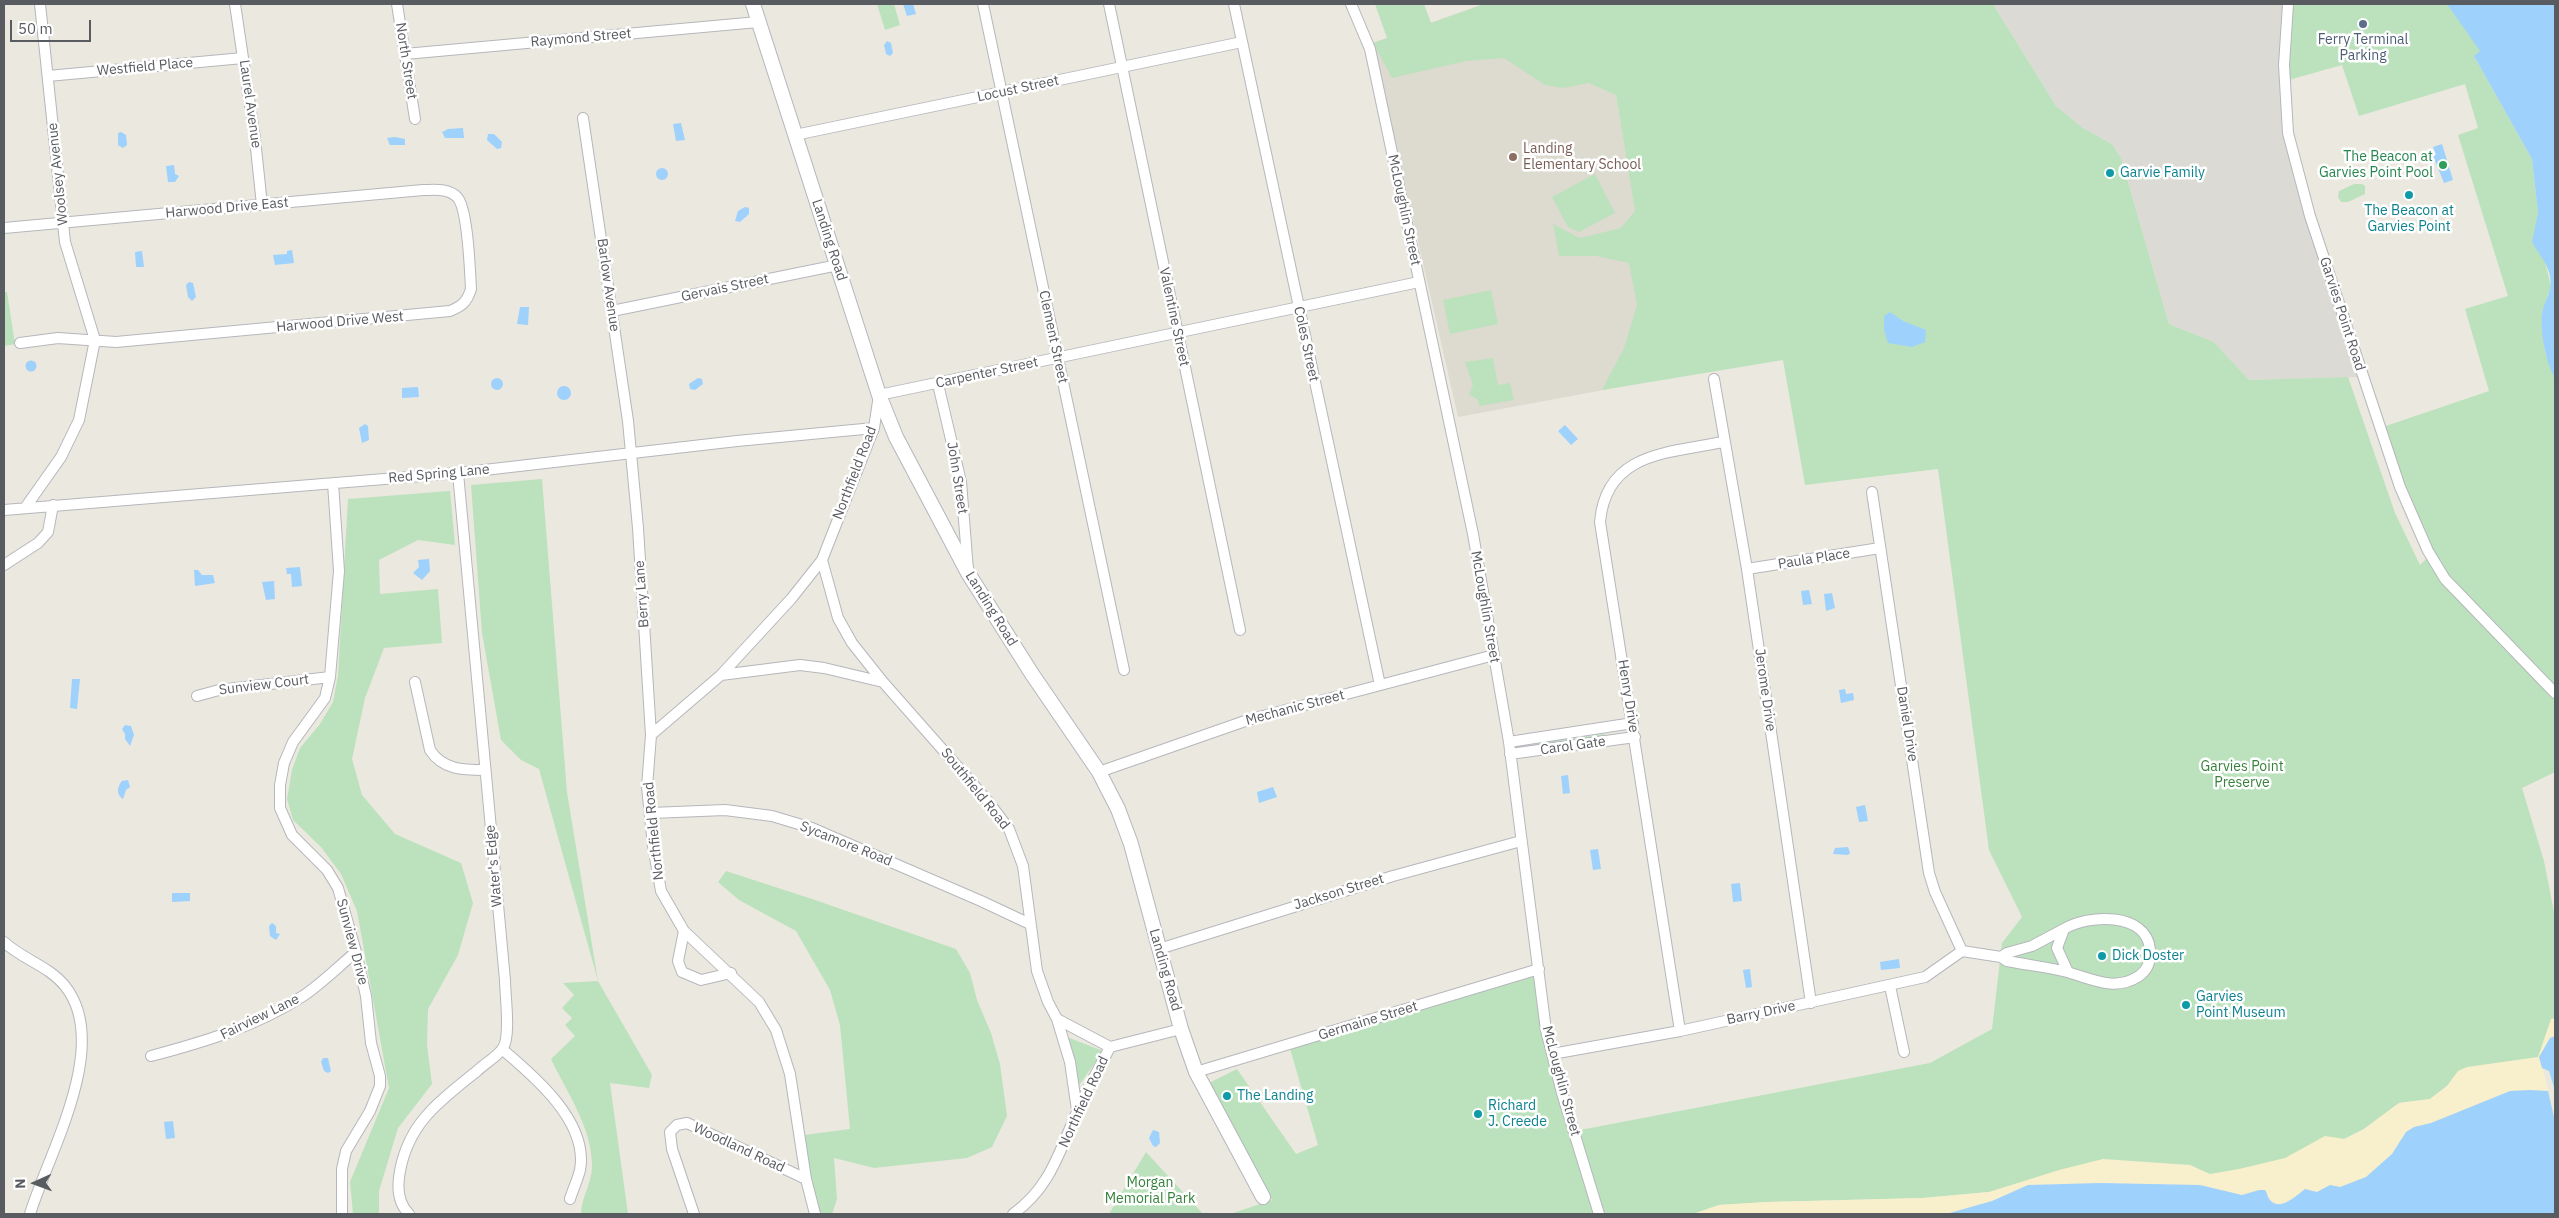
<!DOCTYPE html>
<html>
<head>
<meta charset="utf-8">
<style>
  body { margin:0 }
  #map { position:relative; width:2559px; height:1218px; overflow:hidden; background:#ebe8df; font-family:"IBM Plex Sans",sans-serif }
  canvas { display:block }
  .frame { position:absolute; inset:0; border:5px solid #585b60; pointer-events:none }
  .north { position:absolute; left:10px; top:1158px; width:50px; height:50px; -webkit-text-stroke:4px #fff; paint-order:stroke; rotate:268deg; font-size:14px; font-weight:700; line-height:20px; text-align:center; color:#585b60 }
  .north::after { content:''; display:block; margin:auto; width:18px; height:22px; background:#585b60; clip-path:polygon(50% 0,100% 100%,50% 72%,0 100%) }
  .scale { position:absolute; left:10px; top:20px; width:81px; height:22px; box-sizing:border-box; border:2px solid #585b60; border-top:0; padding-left:6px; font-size:15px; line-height:18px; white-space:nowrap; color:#585b60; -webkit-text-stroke:4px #fff; paint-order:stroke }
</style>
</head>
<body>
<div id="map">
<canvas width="2559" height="1218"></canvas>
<div class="frame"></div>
<div class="north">N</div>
<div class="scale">50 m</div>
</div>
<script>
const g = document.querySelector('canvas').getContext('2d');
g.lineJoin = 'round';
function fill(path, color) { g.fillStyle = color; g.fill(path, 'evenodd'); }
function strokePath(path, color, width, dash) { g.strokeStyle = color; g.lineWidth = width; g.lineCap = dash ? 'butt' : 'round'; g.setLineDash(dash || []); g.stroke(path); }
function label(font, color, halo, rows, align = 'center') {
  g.font = font + ' "IBM Plex Sans",sans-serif'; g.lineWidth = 5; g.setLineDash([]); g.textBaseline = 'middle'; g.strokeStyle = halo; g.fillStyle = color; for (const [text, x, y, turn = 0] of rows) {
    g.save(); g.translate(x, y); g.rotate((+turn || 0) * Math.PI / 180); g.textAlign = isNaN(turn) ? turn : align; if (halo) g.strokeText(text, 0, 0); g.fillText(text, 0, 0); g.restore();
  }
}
fill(new Path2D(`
  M 1993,4 L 2288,4 L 2287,134 L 2363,377 L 2249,380 L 2214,342 L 2169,324 L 2121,158 L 2112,144 L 2083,128 L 2056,106 Z`), '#dcdad4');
fill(new Path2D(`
  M 1484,4 L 1601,4 L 1663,379 L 1458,417 L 1373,43 Z`), '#dddad0');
fill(new Path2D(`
  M 877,4 L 894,4 L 900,25 L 885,30 Z
  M 1375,4 L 1424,4 L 1431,23 L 1484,4 L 1993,4 L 2056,106 L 2083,128 L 2112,144 L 2121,158 L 2169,324 L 2214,342 L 2249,380 L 2348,377 L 2395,513 L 2420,565 L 2434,551 L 2380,428 L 2489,391 L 2465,309 L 2508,296 L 2458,135 L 2478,128 L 2465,84 L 2359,116 L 2342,65 L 2285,81 L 2288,4 L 2457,4 L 2487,47 L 2474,56 L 2532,159 L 2538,213 L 2536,226 L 2551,286 L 2542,313 L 2545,352 L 2555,378 L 2555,772 L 2522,788 L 2544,861 L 2555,917 L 2555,1029 L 2539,1057 L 2454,1077 L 2447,1086 L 2430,1099 L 2399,1103 L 2364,1129 L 2259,1181 L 1989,1192 L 1923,1198 L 1767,1202 L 1719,1205 L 1693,1214 L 1230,1214 L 1272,1200 L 1209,1083 L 1237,1069 L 1296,1154 L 1318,1145 L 1289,1045 L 1538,971 L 1545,1031 L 1575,1131 L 1930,1063 L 1992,1029 L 2002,943 L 2022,917 L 1989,850 L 1938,469 L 1805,485 L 1783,360 L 1602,390 L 1624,348 L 1637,305 L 1629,263 L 1596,256 L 1559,256 L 1553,224 L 1580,238 L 1621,228 L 1635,211 L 1616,95 L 1589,83 L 1563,88 L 1545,85 L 1504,58 L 1466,61 L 1392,78 L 1373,43 L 1387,38 Z
  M 1595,174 L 1615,213 L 1579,232 L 1568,227 L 1552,197 Z
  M 2354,184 L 2362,184 L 2365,186 L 2365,194 L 2348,202 L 2341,202 L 2338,197 L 2339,191 Z
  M 1491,290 L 1498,324 L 1450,334 L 1443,300 Z
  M 4,292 L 7,292 L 15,344 L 4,346 Z
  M 1493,358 L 1498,385 L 1510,383 L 1514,400 L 1479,406 L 1478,400 L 1469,394 L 1473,385 L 1465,362 Z
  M 542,479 L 567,792 L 598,981 L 652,1075 L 649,1088 L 610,1083 L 628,1214 L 581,1214 C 581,1198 592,1183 592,1166 C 592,1127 567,1093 551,1059 L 575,1036 L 565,1025 L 572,1018 L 562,1008 L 574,995 L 563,983 L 598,981 L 539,769 L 521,760 L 501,740 L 482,633 L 471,485 Z
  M 450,491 L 455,545 L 418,540 L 379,560 L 380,594 L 438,589 L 442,643 L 384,648 L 365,698 L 352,759 L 362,795 L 395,834 L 461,863 L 473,903 L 458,955 L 428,1009 L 427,1045 L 432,1084 L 398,1128 L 379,1191 L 379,1214 L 353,1214 L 350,1182 L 389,1088 L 357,911 L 341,874 L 321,847 L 293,820 L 287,799 L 292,770 L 300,748 L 320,724 L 333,702 L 338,675 L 348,499 Z
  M 1604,734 L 1605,736 L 1533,745 L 1534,744 Z
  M 726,871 L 815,900 L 956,949 L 970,973 L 977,1000 L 991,1033 L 1000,1064 L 1007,1116 L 992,1147 L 967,1158 L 874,1168 L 834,1158 L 837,1199 L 832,1214 L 819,1214 L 810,1182 L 804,1135 L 850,1129 L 840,1025 L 830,990 L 796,931 L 739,900 L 718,882 Z
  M 1067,1037 L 1103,1051 L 1078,1087 L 1075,1060 Z
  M 1146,1152 L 1203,1214 L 1109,1214 Z`), '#bbe2bc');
fill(new Path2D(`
  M 2555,1018 L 2555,1091 L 2549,1071 L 2543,1069 L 2555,1121 L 2323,1214 L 1693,1214 L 1719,1205 L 1767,1202 L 1923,1198 L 1989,1192 L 2059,1170 L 2103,1159 L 2190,1165 L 2210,1174 L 2239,1169 L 2285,1158 L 2325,1136 L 2345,1139 L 2364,1129 L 2399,1103 L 2430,1099 L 2447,1086 L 2458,1071 L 2467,1067 L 2538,1057 L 2551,1019 Z`), '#f8efcd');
fill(new Path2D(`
  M 903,4 L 913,4 L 916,14 L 907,16 Z
  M 2447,4 L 2555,4 L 2555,378 C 2546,363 2540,332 2542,314 C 2544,300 2553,293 2550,276 C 2548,264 2538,253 2532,242 L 2538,213 L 2532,159 L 2474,56 L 2480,51 Z
  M 887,41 L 891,43 L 893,53 L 890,56 L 886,54 L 884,45 Z
  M 681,123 L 685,140 L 676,141 L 673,124 Z
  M 463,128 L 464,138 L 445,138 L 442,132 L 448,129 Z
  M 121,132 L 126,135 L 127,145 L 123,148 L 118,145 L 118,133 Z
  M 488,134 L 494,134 L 502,142 L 501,148 L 497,149 L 487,140 Z
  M 395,137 L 405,139 L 405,145 L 390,145 L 387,138 Z
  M 2442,144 L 2453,180 L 2444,183 L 2433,156 L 2436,155 L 2433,147 Z
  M 174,165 L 175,174 L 179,176 L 175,182 L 168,182 L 166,166 Z
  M656 174a6 6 0 1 1 12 0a6 6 0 1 1-12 0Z
  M 745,207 L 749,208 L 749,214 L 740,222 L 735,221 L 738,211 Z
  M 292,250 L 294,263 L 275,265 L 273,255 L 287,254 L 287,251 Z
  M 142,251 L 144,267 L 136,267 L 135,252 Z
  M 189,282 L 193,283 L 196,297 L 192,301 L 188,297 L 186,285 Z
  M 520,307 L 529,307 L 528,325 L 517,324 Z
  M 1890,312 L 1903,321 L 1926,330 L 1925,342 L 1912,347 L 1888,343 L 1884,330 L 1884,316 Z
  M25.5 366a5.5 5.5 0 1 1 11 0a5.5 5.5 0 1 1-11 0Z
  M 698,378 L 702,379 L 703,384 L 695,390 L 690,389 L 689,384 Z
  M491 384a6 6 0 1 1 12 0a6 6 0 1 1-12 0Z
  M557 393a7 7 0 1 1 14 0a7 7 0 1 1-14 0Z
  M 418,387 L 419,397 L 402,398 L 402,388 Z
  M 365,424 L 368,426 L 369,440 L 362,443 L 359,428 Z
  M 1565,425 L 1578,439 L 1571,445 L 1558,431 Z
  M 429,559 L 430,571 L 422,580 L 413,573 L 419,567 L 418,560 Z
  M 300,567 L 302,586 L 292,587 L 291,574 L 287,574 L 286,568 Z
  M 194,570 L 198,570 L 202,575 L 213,575 L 215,583 L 195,586 Z
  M 274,581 L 275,599 L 266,600 L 262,582 Z
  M 1809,590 L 1812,604 L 1803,605 L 1801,591 Z
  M 1832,593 L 1835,608 L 1826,611 L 1824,594 Z
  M 72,679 L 80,679 L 77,709 L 70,708 Z
  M 1845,689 L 1846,694 L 1853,693 L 1854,700 L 1841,703 L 1839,690 Z
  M 125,725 L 131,726 L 134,735 L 130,746 L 125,739 L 125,734 L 122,729 Z
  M 1568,775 L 1570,793 L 1563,794 L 1561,776 Z
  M 128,780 L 130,787 L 126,790 L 123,799 C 116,795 117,787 122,781 Z
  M 1273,787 L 1277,797 L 1259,803 L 1257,792 Z
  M 1865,805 L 1868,821 L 1859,822 L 1856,807 Z
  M 1848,847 L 1850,853 L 1848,855 L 1833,854 L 1835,848 Z
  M 1598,849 L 1601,869 L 1593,870 L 1590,850 Z
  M 1740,883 L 1742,901 L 1733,902 L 1731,884 Z
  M 172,893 L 190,893 L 190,901 L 172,902 Z
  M 272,923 L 276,926 L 276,933 L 280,934 L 276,940 L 270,936 L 269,926 Z
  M 1899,959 L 1900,968 L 1881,970 L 1880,962 Z
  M 1750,969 L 1752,987 L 1746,988 L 1743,970 Z
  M 2555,1036 L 2555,1091 L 2549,1071 L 2542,1068 L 2539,1057 L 2550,1038 Z
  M 323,1058 L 328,1058 L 331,1071 L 328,1073 L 324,1071 L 321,1062 Z
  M 2530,1090 L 2548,1091 L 2555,1121 L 2555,1214 L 1946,1214 L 1992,1201 L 2028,1185 L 2100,1183 L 2200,1185 L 2242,1195 L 2259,1190 L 2265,1190 C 2268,1194 2267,1197 2270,1200 C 2280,1212 2297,1195 2305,1189 L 2317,1192 L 2330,1185 L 2340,1187 L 2366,1177 L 2392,1154 L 2406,1132 L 2414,1127 L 2431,1123 L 2510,1091 Z
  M 173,1121 L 175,1138 L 166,1139 L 164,1122 Z
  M 1153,1130 L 1159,1132 L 1160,1143 L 1156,1147 L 1153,1146 L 1149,1138 Z`), '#9ed1fc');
const street = new Path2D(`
  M 235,4 L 255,139 L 262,205
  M 397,4 L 415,119
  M 983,4 L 1124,670
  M 1109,4 L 1240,630
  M 1234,4 L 1380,685
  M 1351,4 L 1370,49 L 1473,534 L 1509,742 L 1546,1030 L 1562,1093 L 1599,1214
  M 2288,4 L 2284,65 L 2288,133 L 2310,216 L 2400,487 L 2428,551 L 2445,579 L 2555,693
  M 405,54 L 758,22
  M 48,76 L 243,58
  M 583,118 L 628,421 L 638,528 L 651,735
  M 795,135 L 1242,42
  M 4,228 L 423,190 C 435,190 448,188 457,197 C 468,208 470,272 471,289 C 467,302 462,306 450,311 L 116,342 L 58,338 L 20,343
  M 612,311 L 838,265
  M 1714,379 L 1747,569 L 1811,1003
  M 938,384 L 961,482 L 968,570
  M 333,483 L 339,571 L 330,677 L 325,698 L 293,742 L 284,763 L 280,785 L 280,808 L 292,835 L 327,870 L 338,888 L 356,952 L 366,996 L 371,1043 L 380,1076 L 380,1086 L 370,1111 L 346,1151 L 342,1169 L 342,1214
  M 1872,492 L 1929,873 L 1935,892 L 1962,951
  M 25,508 L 61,457 L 79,420 L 95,340 L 65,242 L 40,4
  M 4,510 L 458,473 L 737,441 L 874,428
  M 822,560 L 838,618 L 852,643 L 883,682 L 987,800 L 1009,829 L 1023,866 L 1037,971 L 1048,1002 L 1057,1019 L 1110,1047
  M 4,565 L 38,543 L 48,532 L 53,505
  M 1747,569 L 1880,548
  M 721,675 L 800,665 L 824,668 L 883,682
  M 415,682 L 430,750 C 443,770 463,770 485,770
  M 197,696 L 219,690 L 330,677
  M 1509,742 L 1633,723
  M 1510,754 L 1635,737
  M 1099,772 L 1248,720 L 1494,655
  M 651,813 L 725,810 L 772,816 L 812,828 L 981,901 L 1030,924
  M 684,931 L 678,961 L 682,972 L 701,980 L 731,973
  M 4,942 C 22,959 49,966 65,986 C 112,1045 48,1154 30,1214
  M 1159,949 L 1393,876 L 1521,841
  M 1962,951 L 2001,957 L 2007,961 C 2027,965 2048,967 2067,972 C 2092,979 2115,992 2139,976 C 2148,970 2151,960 2150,949 C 2146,912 2088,914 2064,929 L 2057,948 L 2068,972
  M 2001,957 L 2007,953 L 2032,946 L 2064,929
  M 1890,986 L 1904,1052
  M 1057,1019 L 1070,1062 L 1077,1110
  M 1680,1031 L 1600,522 C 1606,452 1669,453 1723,442
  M 502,1049 C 534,1076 589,1122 580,1170 C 578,1179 573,1189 570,1199
  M 1552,1054 L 1680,1031 L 1925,977 L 1962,951
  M 151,1056 C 204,1042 257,1026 303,996 C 322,983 339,966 356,952
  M 1196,1072 L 1539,969
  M 409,1214 C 398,1203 397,1186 400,1171 C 409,1122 440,1101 477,1071 C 484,1064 497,1057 503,1048 C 511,1036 505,995 505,980 L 458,473
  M 694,1214 L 672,1149 L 670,1132 L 677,1125 L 687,1123 L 806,1179
  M 815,1214 L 806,1179 L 790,1074 L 776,1030 L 759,1002 L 684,931 L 661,891 L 653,846 L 647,787 L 651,735 L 721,675 L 791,599 L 822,560 L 874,428 L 879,395 L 1419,282
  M 1013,1214 C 1050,1188 1059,1152 1077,1112 C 1086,1090 1099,1069 1110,1047 L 1181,1029`);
const secondary = new Path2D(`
  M 753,4 L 879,395 L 896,437 L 968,573 L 1032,674 L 1099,772 L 1118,809 L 1131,844 L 1181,1029 L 1196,1072 L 1263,1197`);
strokePath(street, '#b5b7bc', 12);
strokePath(secondary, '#b3b6bc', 16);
strokePath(street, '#fff', 10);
strokePath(secondary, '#fff', 14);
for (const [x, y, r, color] of [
  [2363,24,5,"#5c6f8a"],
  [1513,157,5,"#8d6e63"],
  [2443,165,5,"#2e9e5b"],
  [2110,173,5,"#0f9aa8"],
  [2409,195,5,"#0f9aa8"],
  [2102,956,5,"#0f9aa8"],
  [2186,1005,5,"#0f9aa8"],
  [1227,1096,5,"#0f9aa8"],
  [1478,1114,5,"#0f9aa8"]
]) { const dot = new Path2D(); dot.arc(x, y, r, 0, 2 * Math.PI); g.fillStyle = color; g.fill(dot); strokePath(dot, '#fff', 2); }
label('14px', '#585b60', '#fff', [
  ["Raymond Street",581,38,-5],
  ["North Street",406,61,81],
  ["Westfield Place",145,67,-5],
  ["Locust Street",1018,89,-12],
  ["Laurel Avenue",250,104,82],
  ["Woolsey Avenue",58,174,-96],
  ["Harwood Drive East",227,208,-5],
  ["McLoughlin Street",1404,210,78],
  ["Landing Road",829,240,72],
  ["Barlow Avenue",608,285,82],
  ["Gervais Street",725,288,-12],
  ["Garvies Point Road",2342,314,72],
  ["Valentine Street",1174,317,78],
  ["Harwood Drive West",340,322,-5],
  ["Clement Street",1053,337,78],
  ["Coles Street",1306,344,78],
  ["Carpenter Street",987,373,-12],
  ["Northfield Road",855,473,-69],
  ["Red Spring Lane",439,474,-5],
  ["John Street",957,478,81],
  ["Paula Place",1814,559,-9],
  ["Berry Lane",642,594,-94],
  ["McLoughlin Street",1485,607,80],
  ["Landing Road",991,609,58],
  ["Sunview Court",264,685,-7],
  ["Jerome Drive",1765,690,82],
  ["Henry Drive",1628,696,81],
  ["Mechanic Street",1295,708,-15],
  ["Daniel Drive",1907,724,81],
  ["Carol Gate",1573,746,-8],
  ["Southfield Road",975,789,51],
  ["Northfield Road",654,831,-96],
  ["Sycamore Road",846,844,22],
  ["Water's Edge",494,866,-95],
  ["Jackson Street",1339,892,-17],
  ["Sunview Drive",352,942,75],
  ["Landing Road",1165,970,74],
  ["Barry Drive",1761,1013,-12],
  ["Fairview Lane",260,1017,-26],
  ["Germaine Street",1368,1021,-17],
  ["McLoughlin Street",1561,1081,75],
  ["Northfield Road",1084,1102,-65],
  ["Woodland Road",739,1148,25]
]);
label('14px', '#4e5e75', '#fff', [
  ["Ferry Terminal",2363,40],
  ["Parking",2363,56]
]);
label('14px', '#785e54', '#fff', [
  ["Landing",1523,149],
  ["Elementary School",1523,165]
], 'left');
label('14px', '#27864d', '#fff', [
  ["The Beacon at",2433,157],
  ["Garvies Point Pool",2433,173]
], 'right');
label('14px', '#0d838f', '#fff', [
  ["Garvie Family",2120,173],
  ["The Beacon at",2409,211,"center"],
  ["Garvies Point",2409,227,"center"],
  ["Dick Doster",2112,956],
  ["Garvies",2196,997],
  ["Point Museum",2196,1013],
  ["The Landing",1237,1096],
  ["Richard",1488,1106],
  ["J. Creede",1488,1122]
], 'left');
label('14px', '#36813b', '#fff', [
  ["Garvies Point",2242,767],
  ["Preserve",2242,783],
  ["Morgan",1150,1183],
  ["Memorial Park",1150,1199]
]);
</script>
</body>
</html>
